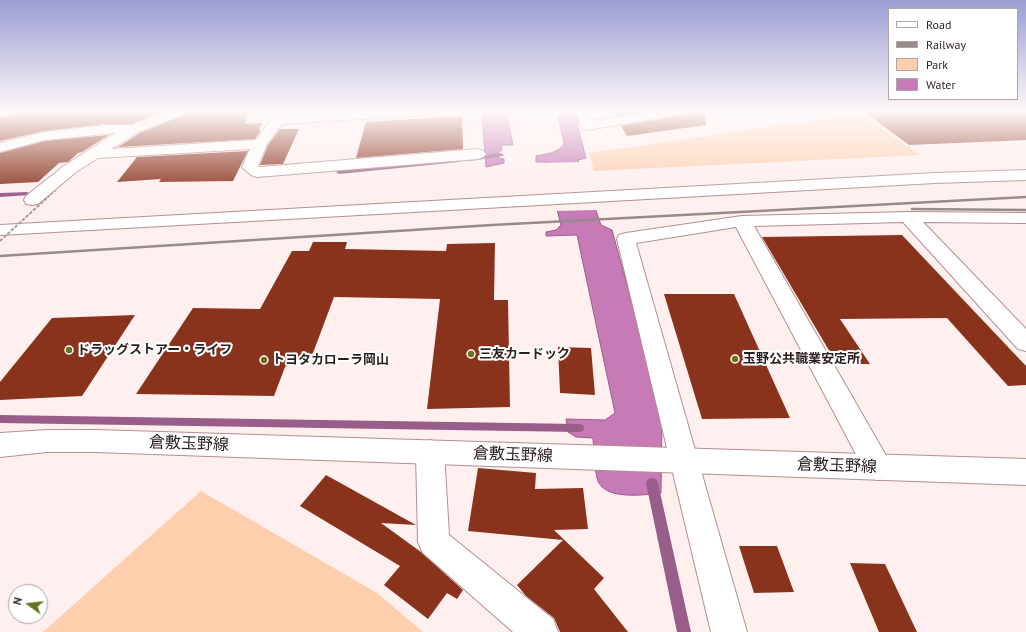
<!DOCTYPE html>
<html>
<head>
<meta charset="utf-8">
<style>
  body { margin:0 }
  #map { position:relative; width:1026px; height:632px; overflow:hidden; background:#ffefef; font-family:"PT Sans",sans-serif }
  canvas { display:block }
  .legend { position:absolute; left:888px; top:8px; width:130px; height:92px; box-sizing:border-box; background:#fff; border:1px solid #aba5a5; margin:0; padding:5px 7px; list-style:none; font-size:12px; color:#2c1e1f }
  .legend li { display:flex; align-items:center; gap:8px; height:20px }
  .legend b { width:20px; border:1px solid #aba5a5 }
  .north { position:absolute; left:8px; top:584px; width:40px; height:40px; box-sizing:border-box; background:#fff; border:1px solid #aba5a5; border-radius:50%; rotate:285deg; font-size:11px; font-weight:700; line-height:16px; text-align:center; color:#2c1e1f }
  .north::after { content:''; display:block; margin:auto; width:14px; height:18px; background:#68731c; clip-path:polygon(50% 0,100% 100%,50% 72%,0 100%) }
</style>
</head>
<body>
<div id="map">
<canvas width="1026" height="632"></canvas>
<ul class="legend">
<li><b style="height:5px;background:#fff"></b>Road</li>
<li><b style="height:5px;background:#998a8b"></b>Railway</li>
<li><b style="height:11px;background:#fecead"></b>Park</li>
<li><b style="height:11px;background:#c67ab6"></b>Water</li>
</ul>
<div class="north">N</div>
</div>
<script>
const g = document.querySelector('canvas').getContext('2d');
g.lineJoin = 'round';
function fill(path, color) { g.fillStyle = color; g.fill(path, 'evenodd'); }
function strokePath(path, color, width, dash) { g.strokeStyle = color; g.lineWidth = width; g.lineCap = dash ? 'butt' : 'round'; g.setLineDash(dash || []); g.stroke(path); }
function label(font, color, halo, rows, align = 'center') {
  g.font = font + ' "PT Sans","Noto Sans JP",sans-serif'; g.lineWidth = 4; g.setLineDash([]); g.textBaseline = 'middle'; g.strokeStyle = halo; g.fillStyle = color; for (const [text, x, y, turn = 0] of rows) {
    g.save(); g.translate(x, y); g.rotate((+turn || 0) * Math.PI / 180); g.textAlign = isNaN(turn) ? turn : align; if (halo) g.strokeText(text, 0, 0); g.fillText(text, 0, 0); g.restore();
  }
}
fill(new Path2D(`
  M 860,114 L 920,155 L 594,171 L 589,153 Z
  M 201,491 L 377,593 L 423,632 L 43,632 Z`), '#fecead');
const water = new Path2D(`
  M 557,111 L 577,111 L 582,124 L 577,124 L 586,158 L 578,160 L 601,225 L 612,230 L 662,413 L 661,493 C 644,495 602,501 597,478 C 594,466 594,451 593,438 L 576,437 L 568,432 L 566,419 L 605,420 L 615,413 L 577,235 L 546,236 L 546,232 L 556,230 L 561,225 L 545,162 L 536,162 L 536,156 C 547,154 558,153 564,144 Z
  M 507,114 L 513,145 L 501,145 L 502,150 L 498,153 L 499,158 L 504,159 L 504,163 L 486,167 L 482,115 Z`);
fill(water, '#c67ab6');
strokePath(water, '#985e89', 1);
fill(new Path2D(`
  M 580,162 L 597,210 L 555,211 L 543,163 Z`), '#ffefef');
fill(new Path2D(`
  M 501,153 L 504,155 L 503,156 L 470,161 L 467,159 L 470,157 Z
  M 457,159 L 460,161 L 459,162 L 339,174 L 336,172 L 339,170 Z
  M 27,192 L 29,193 L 29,195 L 0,197 L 0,193 Z
  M 0,415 L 579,424 L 583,425 L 584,428 L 583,431 L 579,432 L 0,423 Z
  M 652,478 L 656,479 L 658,483 L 691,632 L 677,632 L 646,483 L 648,479 Z`), '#985e89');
fill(new Path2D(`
  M 26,111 L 164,111 L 132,124 L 105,124 L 44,131 L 0,141 L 0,117 Z
  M 186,111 L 250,111 L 245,124 L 262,123 L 259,130 L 261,130 L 255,139 L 118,147 L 140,133 L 184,115 Z
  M 613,111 L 648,111 L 616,116 Z
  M 685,111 L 705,111 L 706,125 L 627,136 L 621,126 L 682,115 Z
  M 863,111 L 1026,111 L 1026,140 L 909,145 Z
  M 462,116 L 463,149 L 356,158 L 366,122 Z
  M 280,129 L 299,129 L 283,164 L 260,165 L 268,145 Z
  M 109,135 L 82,152 L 78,153 L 68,162 L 59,163 L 38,182 L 0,184 L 0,153 L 45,141 Z
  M 248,151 L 233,181 L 159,182 L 161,179 L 117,182 L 137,157 Z
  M 902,235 L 1026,366 L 1026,385 L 1008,386 L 947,318 L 840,319 L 870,364 L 837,364 L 762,237 Z
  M 313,242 L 347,242 L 345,249 L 446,251 L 447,244 L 495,243 L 494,300 L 508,300 L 510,407 L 427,409 L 440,299 L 334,297 L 313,353 L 285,367 L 274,396 L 136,394 L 193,308 L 260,309 L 292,251 L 309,251 Z
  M 664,294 L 734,294 L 790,418 L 702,419 Z
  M 135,315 L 82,396 L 0,400 L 0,382 L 52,318 Z
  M 558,347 L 591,348 L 595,395 L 560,393 Z
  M 478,468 L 536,473 L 535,489 L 583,488 L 588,529 L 554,530 L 604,578 L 594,589 L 628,632 L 560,632 L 554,618 L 526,596 L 517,585 L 563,540 L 468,531 Z
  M 326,475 L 416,525 L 381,523 L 421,552 L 463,590 L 457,599 L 447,593 L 428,619 L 384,585 L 400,566 L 300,506 Z
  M 739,546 L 777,546 L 794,592 L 754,593 Z
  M 850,563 L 885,564 L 917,632 L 879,632 Z`), '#89331d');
const street = new Path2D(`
  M 167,111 L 185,111 L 183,114 L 139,132 L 111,149 L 256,140 L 273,117 L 278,116 L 366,111 L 431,111 L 430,114 L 425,115 L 282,124 L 267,144 L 258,166 L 260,167 L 478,149 L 483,151 L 486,154 L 483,157 L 478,159 L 257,177 L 251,175 L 242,167 L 250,149 L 98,158 L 76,172 L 38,204 L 32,205 L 26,204 L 24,200 L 26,196 L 64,166 L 115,133 L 45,140 L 0,152 L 0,143 L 44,132 L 105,125 L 132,125 Z
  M 576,111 L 588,111 L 592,121 L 655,111 L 684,111 L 682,114 L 677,115 L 587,130 L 582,129 Z
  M 908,212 L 1026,213 L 1026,223 L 923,222 L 1026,329 L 1026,351 L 1018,349 L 903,222 L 754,226 L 888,459 L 892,468 L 888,477 L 878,480 L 868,477 L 736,227 L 636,243 L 747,632 L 711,632 L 617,239 L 619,235 L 626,233 L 742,216 Z
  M 430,440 L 440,444 L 444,452 L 449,535 L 553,619 L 558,632 L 513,632 L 423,553 L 418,542 L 416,452 L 420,444 Z`);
const secondary = new Path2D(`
  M 1026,170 L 1026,180 L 935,183 L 0,235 L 0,225 L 935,173 Z`);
const primary = new Path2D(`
  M 47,430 L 96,430 L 1026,459 L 1026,485 L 96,452 L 47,452 L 0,457 L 0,433 Z`);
strokePath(street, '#b48f91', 2);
strokePath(secondary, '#b48f91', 2);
strokePath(primary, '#b48f91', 2);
fill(street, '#fff');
fill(secondary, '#fff');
fill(primary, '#fff');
strokePath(new Path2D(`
  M 1020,197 L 1026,197`), '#998a8b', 2);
strokePath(new Path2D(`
  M 912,209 L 1026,210
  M 0,256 L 492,225 L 1026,197`), '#998a8b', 2.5);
strokePath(new Path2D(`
  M 48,197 L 56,190`), '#ab9c9c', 1.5, [2.5, 1.5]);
strokePath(new Path2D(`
  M 0,241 L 49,196`), '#ab9c9c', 2, [3.5, 1.5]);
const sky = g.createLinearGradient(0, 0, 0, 199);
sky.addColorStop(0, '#9a9dd4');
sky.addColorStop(0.56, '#fff8f8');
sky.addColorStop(1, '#fff8f800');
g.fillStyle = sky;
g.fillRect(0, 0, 1026, 199);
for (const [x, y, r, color] of [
  [69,350,4,"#68731c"],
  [471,354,4,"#68731c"],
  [735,359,4,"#68731c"],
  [264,360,4,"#68731c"]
]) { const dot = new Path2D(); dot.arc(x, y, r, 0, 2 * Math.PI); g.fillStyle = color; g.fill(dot); strokePath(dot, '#fff', 1.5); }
label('bold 13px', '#2c1e1f', '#fff', [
  ["ドラッグストアー・ライフ",77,350],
  ["三友カードック",479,354],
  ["玉野公共職業安定所",743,359],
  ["トヨタカローラ岡山",272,360]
], 'left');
label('16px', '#2c1e1f', '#fff', [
  ["倉敷玉野線",189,444,2],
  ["倉敷玉野線",513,455,2],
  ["倉敷玉野線",837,466,2]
]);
</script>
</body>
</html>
